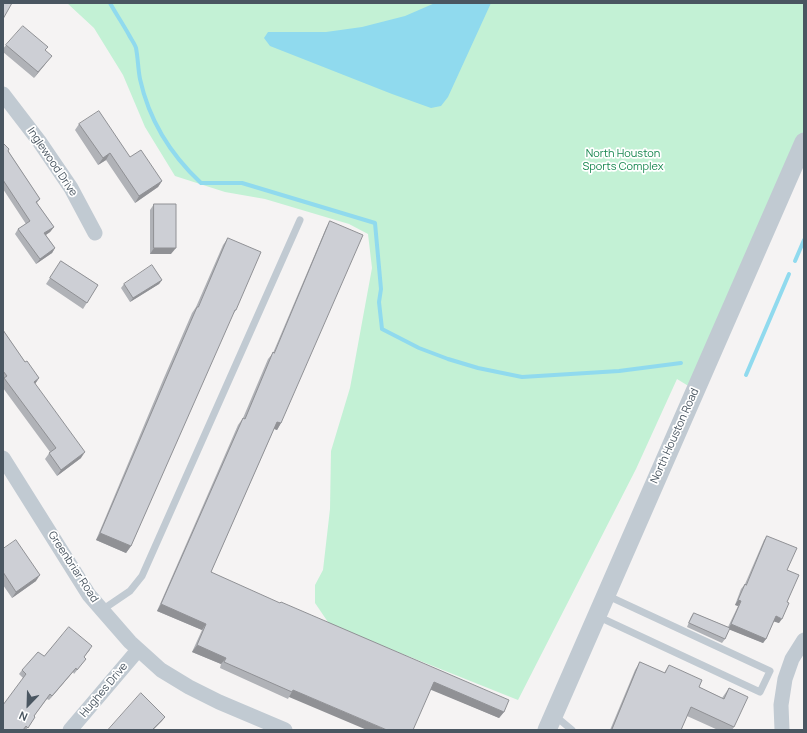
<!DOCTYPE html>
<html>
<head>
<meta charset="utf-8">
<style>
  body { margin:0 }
  #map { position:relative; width:807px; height:733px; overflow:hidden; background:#f5f3f3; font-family:Manrope,sans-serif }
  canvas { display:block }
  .frame { position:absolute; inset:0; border:4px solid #4a5661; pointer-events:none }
  .north { position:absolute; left:8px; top:685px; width:40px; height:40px; -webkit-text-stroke:3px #fff; paint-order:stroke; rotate:203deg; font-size:11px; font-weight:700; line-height:16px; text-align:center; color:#4a5661 }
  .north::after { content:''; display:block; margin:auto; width:14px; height:18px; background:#4a5661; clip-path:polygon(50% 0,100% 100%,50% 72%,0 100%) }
</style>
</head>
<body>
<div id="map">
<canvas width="807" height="733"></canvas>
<div class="frame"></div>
<div class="north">N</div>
</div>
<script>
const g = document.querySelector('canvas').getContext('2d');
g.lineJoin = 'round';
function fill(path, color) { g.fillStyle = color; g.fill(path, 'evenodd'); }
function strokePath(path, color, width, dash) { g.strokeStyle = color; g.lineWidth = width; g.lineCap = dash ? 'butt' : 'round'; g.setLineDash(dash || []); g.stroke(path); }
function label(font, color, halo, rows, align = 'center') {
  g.font = font + ' Manrope,sans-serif'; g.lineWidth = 3.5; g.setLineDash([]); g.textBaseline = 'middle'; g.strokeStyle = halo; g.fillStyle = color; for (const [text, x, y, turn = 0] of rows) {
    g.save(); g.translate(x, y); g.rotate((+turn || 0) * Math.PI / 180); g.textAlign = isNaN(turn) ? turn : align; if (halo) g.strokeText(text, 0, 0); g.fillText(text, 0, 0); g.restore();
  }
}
fill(new Path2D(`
  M 67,3 L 804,3 L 804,141 L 695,390 L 677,379 L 636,469 L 518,700 L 330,625 L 315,603 L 315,585 L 323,570 L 330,509 L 331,451 L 350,388 L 372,268 L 368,234 L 349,224 L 265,199 L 225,192 L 175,176 L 145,127 L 123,75 L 94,28 Z`), '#c3f1d5');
fill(new Path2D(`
  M 435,3 L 491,3 L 448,97 L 441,106 L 431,108 L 392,94 L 270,46 L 264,38 L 268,32 L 326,32 L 362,27 L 405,16 Z`), '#90daee');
strokePath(new Path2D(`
  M 110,3 C 116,14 123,24 129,35 C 131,39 135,44 136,48 C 138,58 138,69 140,79 C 149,120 171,155 201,183 L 242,183 L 375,223 L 381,289 L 379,302 L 382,329 L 419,348 L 448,359 L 478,368 L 522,377 L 619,371 L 681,363
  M 795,261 L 804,240
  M 746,375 L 789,274`), '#90daee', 4);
strokePath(new Path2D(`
  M 102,610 L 130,591 L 142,576 L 300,220
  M 597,616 L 760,692 L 770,671 L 606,595
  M 554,715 L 572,730`), '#c1cad2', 7);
strokePath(new Path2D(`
  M 3,94 L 39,141 L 71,188 L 95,233
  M 3,458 L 89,595 L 130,642 L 161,670 L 189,687 L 219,702 L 285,730
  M 70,730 L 138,650
  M 782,730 L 781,705 L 785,679 L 792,659 L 804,640`), '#c1cad2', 15);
strokePath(new Path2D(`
  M 547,730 L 804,142`), '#c1cad2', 19);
fill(new Path2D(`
  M 6,45 L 48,47 L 45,50 L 47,62 L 34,78 L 3,52 L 3,49 Z
  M 79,124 L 130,157 L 162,181 L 158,187 L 135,203 L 106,160 L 98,165 L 75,130 Z
  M 3,143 L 40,199 L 37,203 L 54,227 L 50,232 L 46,235 L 55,248 L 52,253 L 36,264 L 15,234 L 18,229 L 26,224 L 3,189 Z
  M 154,204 L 171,254 L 150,254 L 150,210 Z
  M 330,221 L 281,423 L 277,430 L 274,429 L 211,572 L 504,712 L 499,718 L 431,689 L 289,697 L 288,699 L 220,668 L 221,664 L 192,652 L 202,630 L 157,611 L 238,425 L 243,418 L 268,359 L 273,353 L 326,228 Z
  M 228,238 L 236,310 L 231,317 L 131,546 L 126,553 L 96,540 L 163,380 L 192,313 L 196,307 L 223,245 Z
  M 61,261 L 98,285 L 83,309 L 46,284 Z
  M 162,280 L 159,284 L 130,302 L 121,288 L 124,284 Z
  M 3,330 L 25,362 L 39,378 L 35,384 L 81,458 L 57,476 L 45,459 L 50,452 L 3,388 Z
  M 767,536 L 787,570 L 779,623 L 774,621 L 766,639 L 763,643 L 729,629 L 725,639 L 722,643 L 687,627 L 691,617 L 694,613 L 728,627 L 738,606 L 735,605 L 741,589 L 745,584 L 764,540 Z
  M 3,549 L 36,581 L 12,598 L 3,585 Z
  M 90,650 L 84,657 L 86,659 L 74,674 L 73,672 L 49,700 L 47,699 L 34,716 L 35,717 L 26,730 L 3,730 L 23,678 L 19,674 L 22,670 L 44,656 Z
  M 640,662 L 664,673 L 669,665 L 699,687 L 722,698 L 729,688 L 734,727 L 732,730 L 718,730 L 687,716 L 681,730 L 610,730 L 635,670 Z`), '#b0b2b7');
fill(new Path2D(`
  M 52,56 L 47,62 L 34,78 L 38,72 Z
  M 110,153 L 106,160 L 98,165 L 103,158 Z
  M 162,181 L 158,187 L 135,203 L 139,196 Z
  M 54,227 L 50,232 L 41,238 L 44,233 Z
  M 55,248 L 52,253 L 36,264 L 40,259 Z
  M 154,248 L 176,248 L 171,254 L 150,254 Z
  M 162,280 L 159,284 L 130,302 L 133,298 Z
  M 39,378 L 35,384 L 34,382 Z
  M 277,422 L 281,423 L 277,430 L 272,428 Z
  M 85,452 L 81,458 L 57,476 L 61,470 Z
  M 100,533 L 131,546 L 126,553 L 96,540 Z
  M 40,575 L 36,581 L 12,598 L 16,592 Z
  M 738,600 L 741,601 L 738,606 L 735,605 Z
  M 161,604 L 206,624 L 202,630 L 157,611 Z
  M 776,616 L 782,619 L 779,623 L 772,621 Z
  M 731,624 L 766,639 L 763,643 L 728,629 Z
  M 197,645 L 226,658 L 221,664 L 192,652 Z
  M 76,668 L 73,672 L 49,700 L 52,696 Z
  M 434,682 L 504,712 L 499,718 L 429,689 Z
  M 293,690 L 387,730 L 367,730 L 289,697 Z
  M 165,717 L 162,721 L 153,730 L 152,730 Z`), '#909195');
const building = new Path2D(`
  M 3,3 L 12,3 L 3,19 Z
  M 23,26 L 48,47 L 45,50 L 52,56 L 38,72 L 6,45 Z
  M 99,111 L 130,157 L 141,150 L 162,181 L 139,196 L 110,153 L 103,158 L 79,124 Z
  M 3,143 L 9,149 L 8,151 L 40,199 L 36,202 L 54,227 L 44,233 L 55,248 L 40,259 L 18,229 L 30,221 L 3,180 Z
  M 154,204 L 176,204 L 176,248 L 154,248 Z
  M 330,221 L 363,235 L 281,423 L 277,422 L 211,572 L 280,603 L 281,602 L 509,700 L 504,712 L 434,682 L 413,730 L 387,730 L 293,690 L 292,692 L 224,662 L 226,658 L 197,645 L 206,624 L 161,604 L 243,418 L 245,419 L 273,352 L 274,353 Z
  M 228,238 L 261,252 L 236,310 L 235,310 L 131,546 L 100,533 L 168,374 L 197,307 L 198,307 Z
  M 61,261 L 98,285 L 87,303 L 50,278 Z
  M 152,265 L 162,280 L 133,298 L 124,284 Z
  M 3,330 L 25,362 L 27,361 L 39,378 L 34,382 L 85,452 L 61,470 L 49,453 L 56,448 L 4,378 L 7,376 L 3,371 Z
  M 767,536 L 797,548 L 787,570 L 799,575 L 787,602 L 789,603 L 782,619 L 776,616 L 766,639 L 731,624 L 741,601 L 738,600 L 745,584 L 746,585 Z
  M 16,540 L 40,575 L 16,592 L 3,572 L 3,549 Z
  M 694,613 L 730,628 L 725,639 L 689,623 Z
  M 69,627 L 92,646 L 84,657 L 86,659 L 77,670 L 76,668 L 52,696 L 50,694 L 34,716 L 35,717 L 28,728 L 26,726 L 23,730 L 3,730 L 3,705 L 26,674 L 22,670 L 38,652 L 44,656 Z
  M 640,662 L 665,673 L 669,665 L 702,680 L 699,687 L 724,699 L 729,688 L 748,697 L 734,727 L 691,707 L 681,730 L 612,730 Z
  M 141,693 L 165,717 L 152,730 L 108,730 Z`);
fill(building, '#cdcfd5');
strokePath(building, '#909195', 1);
label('11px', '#17864f', '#fff', [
  ["North Houston",623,154],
  ["Sports Complex",623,167]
]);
label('11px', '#4a5661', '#fff', [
  ["Inglewood Drive",52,162,56],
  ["North Houston Road",675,436,-66],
  ["Greenbriar Road",73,567,57],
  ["Hughes Drive",104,690,-50]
]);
</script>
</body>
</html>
